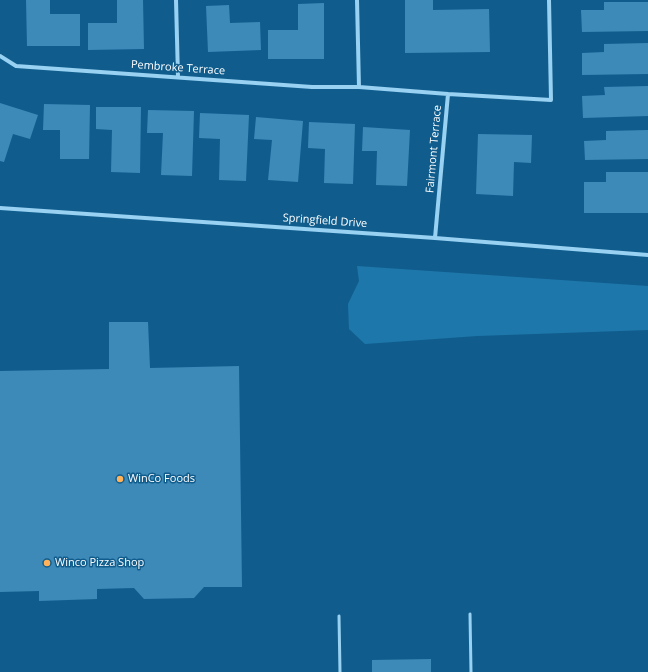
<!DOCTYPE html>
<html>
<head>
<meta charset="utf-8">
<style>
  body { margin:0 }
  canvas { display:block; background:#105d8d }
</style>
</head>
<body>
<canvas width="648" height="672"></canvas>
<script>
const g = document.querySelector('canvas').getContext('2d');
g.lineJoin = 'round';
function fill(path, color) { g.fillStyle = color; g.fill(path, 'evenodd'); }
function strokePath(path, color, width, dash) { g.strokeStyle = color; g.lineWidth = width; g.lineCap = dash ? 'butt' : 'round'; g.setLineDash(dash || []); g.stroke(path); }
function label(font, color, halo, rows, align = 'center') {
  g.font = font + ' "Open Sans",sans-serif'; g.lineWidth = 3; g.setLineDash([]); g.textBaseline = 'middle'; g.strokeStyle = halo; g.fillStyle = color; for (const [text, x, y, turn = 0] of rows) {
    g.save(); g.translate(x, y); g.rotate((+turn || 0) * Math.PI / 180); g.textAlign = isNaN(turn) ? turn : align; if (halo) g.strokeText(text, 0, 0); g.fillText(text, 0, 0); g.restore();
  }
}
fill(new Path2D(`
  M 357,266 L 648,286 L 648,330 L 477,336 L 365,344 L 349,329 L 348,304 L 359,281 Z`), '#1e77ab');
fill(new Path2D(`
  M 26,0 L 50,0 L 50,14 L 80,14 L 80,46 L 27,46 Z
  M 117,0 L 143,0 L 144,49 L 88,50 L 88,23 L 117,23 Z
  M 405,0 L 433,0 L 433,10 L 489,9 L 490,52 L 405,53 Z
  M 604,2 L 648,2 L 648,31 L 582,32 L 581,10 L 604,10 Z
  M 324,3 L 324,59 L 268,59 L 268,30 L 298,30 L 298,4 Z
  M 229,5 L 230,23 L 260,22 L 261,50 L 208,52 L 206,6 Z
  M 648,43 L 648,74 L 582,75 L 582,53 L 604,52 L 604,44 Z
  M 648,86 L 648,116 L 583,118 L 582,96 L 605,95 L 604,87 Z
  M 0,103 L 38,115 L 30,139 L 13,134 L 4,162 L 0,161 Z
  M 44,104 L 90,105 L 89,159 L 60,159 L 60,130 L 43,130 Z
  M 96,107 L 141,107 L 140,173 L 111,172 L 112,130 L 96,129 Z
  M 148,110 L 194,111 L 192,176 L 161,175 L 163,133 L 147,133 Z
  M 200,113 L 249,115 L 246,181 L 219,180 L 220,139 L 199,138 Z
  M 256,117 L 303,121 L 298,182 L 268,180 L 272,140 L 254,139 Z
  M 309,122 L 355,124 L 353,184 L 324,183 L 325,149 L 308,148 Z
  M 363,127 L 410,130 L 407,186 L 376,185 L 377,151 L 362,151 Z
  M 648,130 L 648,159 L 585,160 L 584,141 L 606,140 L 606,131 Z
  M 478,134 L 532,135 L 531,163 L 514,162 L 513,196 L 476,194 Z
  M 606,172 L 648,172 L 648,213 L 584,213 L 584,182 L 606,182 Z
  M 109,322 L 148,322 L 150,368 L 239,366 L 242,587 L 204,587 L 194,598 L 144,599 L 134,588 L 97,589 L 97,599 L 39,601 L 39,591 L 0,592 L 0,371 L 109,369 Z
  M 431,659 L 431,672 L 372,672 L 372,660 Z`), '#3d89b8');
strokePath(new Path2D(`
  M 470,614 L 471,672
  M 339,616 L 340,672`), '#98d1f2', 3);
strokePath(new Path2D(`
  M 176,0 L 178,77
  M 357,0 L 359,87 L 448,94 L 435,238
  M 0,56 L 16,66 L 312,87 L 359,87
  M 448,94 L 551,100 L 549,0
  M 0,208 L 435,238 L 648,255`), '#98d1f2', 4);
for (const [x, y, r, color] of [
  [120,479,4,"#ffb259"],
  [47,563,4,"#ffb259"]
]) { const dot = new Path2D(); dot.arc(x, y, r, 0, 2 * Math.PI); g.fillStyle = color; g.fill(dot); strokePath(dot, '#105d8d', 1.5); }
label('11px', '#fff', '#105d8d', [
  ["Pembroke Terrace",178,68,4],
  ["Fairmont Terrace",434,149,-85],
  ["Springfield Drive",325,221,4]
]);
label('11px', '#fff', '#105d8d', [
  ["WinCo Foods",128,479],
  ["Winco Pizza Shop",55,563]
], 'left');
</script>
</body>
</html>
